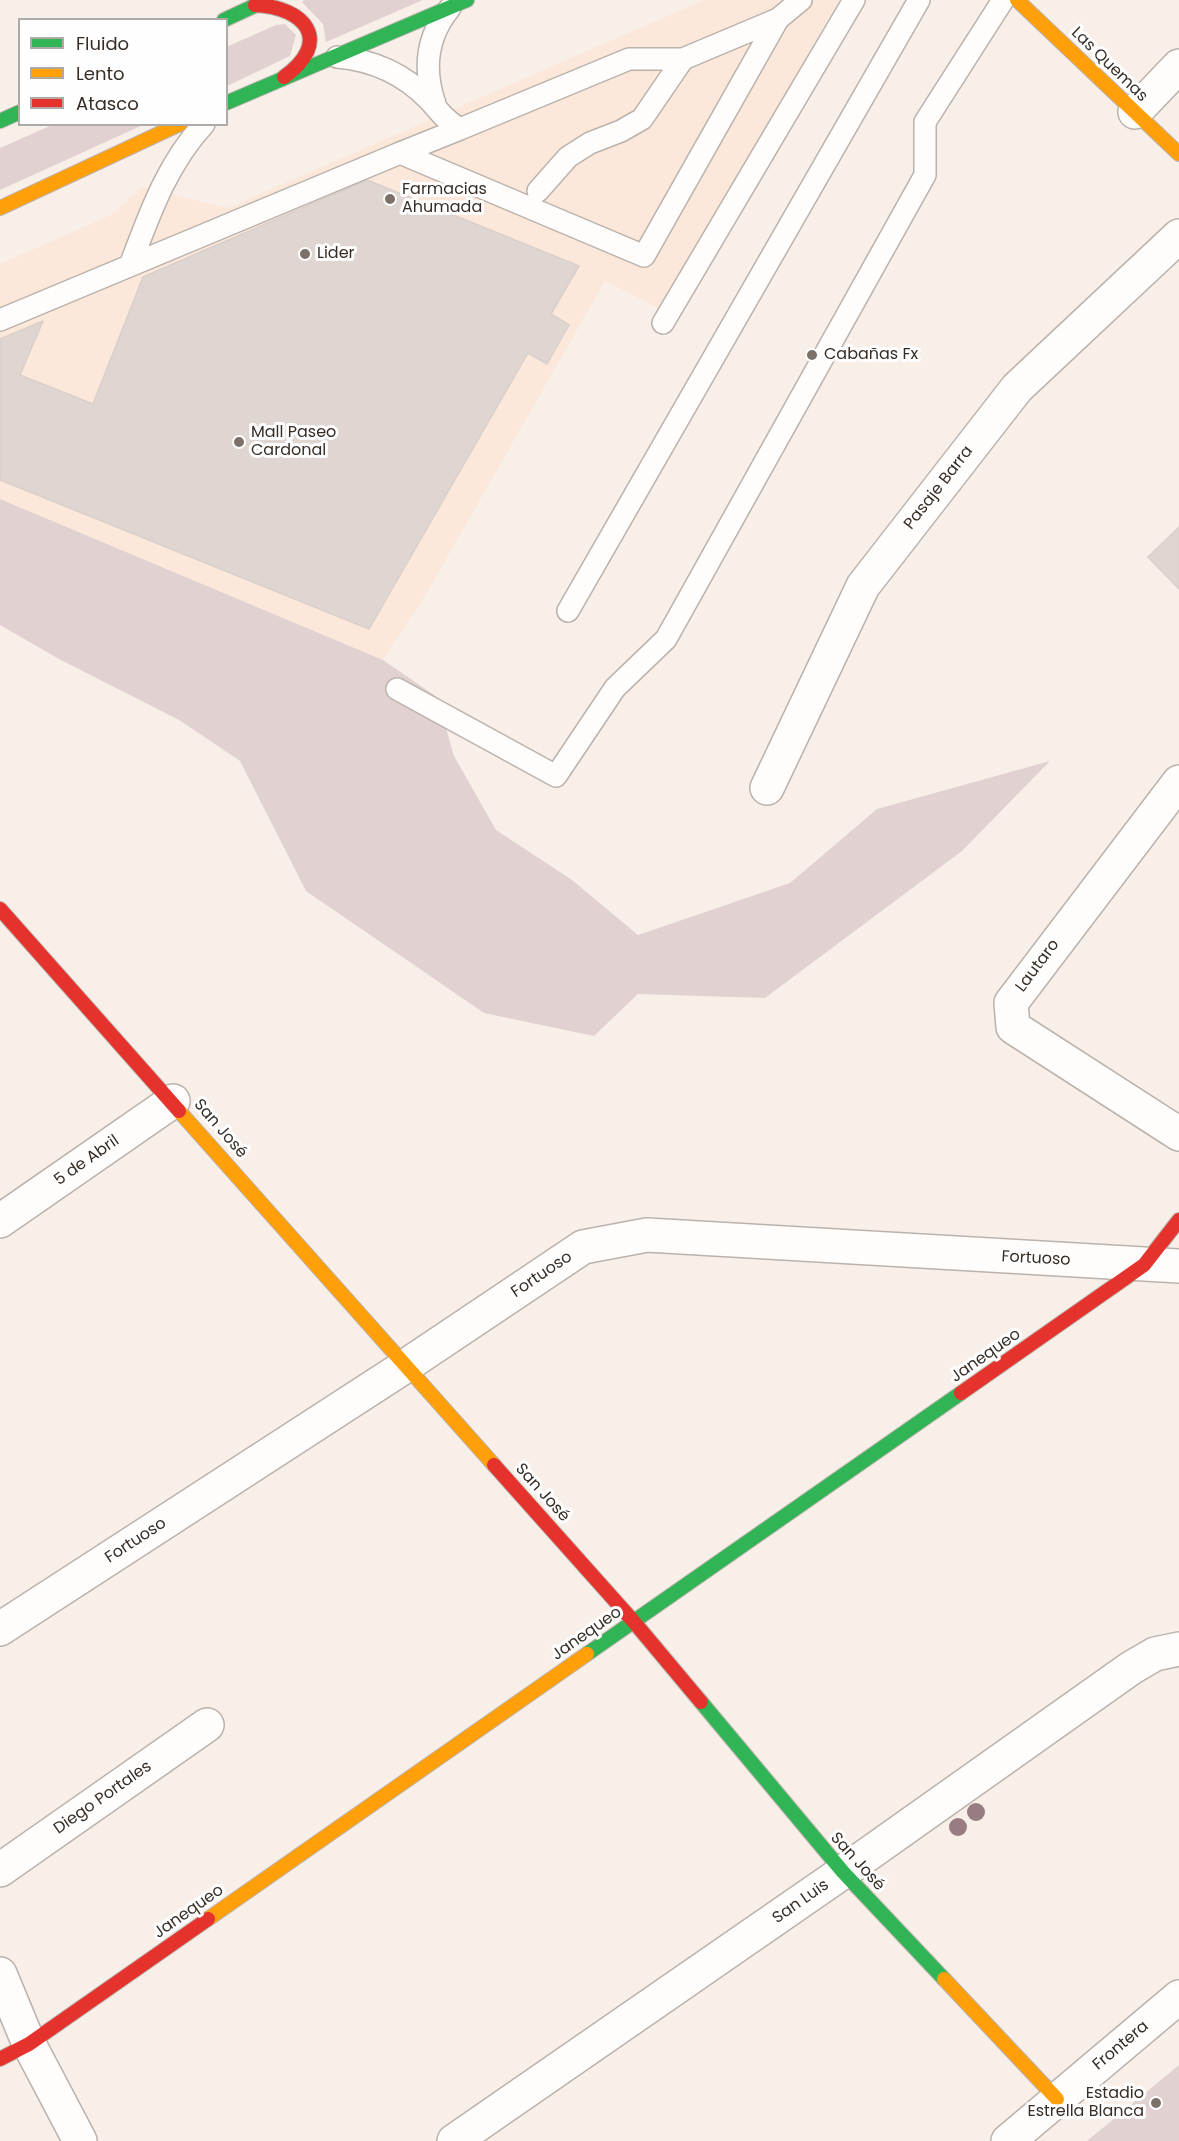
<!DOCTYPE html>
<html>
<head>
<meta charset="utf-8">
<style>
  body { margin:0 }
  #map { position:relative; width:1179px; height:2141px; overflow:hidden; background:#f8efe8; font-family:Poppins,sans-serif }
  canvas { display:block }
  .legend { position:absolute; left:18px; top:18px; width:210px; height:108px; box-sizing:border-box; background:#fefefe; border:2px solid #aeaaa7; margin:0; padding:8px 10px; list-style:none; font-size:18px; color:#372d25 }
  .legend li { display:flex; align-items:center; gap:12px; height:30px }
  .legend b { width:30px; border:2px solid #aeaaa7 }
</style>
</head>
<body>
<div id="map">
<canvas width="1179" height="2141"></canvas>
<ul class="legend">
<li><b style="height:8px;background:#30b455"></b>Fluido</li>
<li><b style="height:8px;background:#ff9f0a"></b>Lento</li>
<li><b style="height:8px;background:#e5322d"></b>Atasco</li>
</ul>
</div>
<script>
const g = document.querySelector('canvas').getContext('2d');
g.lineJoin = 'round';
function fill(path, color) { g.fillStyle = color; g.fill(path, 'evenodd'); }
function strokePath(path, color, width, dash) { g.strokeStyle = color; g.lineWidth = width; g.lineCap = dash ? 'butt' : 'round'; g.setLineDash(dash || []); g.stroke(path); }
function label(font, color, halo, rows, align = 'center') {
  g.font = font + ' Poppins,sans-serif'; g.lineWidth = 6; g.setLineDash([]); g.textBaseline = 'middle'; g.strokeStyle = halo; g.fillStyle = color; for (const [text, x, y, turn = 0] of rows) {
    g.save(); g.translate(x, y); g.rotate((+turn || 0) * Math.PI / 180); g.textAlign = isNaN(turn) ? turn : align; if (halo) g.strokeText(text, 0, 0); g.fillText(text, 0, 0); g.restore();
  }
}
fill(new Path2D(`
  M 704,0 L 839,0 L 661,309 L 605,281 L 421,603 L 383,660 L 0,499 L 0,264 L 111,215 L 142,187 L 228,208 Z`), '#fbe8da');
fill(new Path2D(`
  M 304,0 L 423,0 L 326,42 L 323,24 L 302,2 Z
  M 285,24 L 296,35 L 290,56 L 227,86 L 226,47 L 276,25 Z
  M 52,125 L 143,125 L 0,190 L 0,148 Z
  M 0,499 L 383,660 L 437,697 L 454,756 L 496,830 L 572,880 L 638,935 L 790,883 L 877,809 L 1050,761 L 962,851 L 765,998 L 638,994 L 594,1036 L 484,1013 L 306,891 L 240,761 L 179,720 L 59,659 L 0,625 Z
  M 1179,2065 L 1179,2141 L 1087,2141 Z`), '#e1d2d1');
const building = new Path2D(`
  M 367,180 L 579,266 L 551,314 L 569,325 L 547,364 L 528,353 L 369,629 L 0,480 L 0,339 L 43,321 L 20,375 L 93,404 L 143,277 Z
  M 1179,527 L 1179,589 L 1148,557 Z`);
fill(building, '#e0d6d1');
strokePath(building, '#d9cfcb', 1.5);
const lane = new Path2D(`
  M 337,57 C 373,60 404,74 429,100 C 441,113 444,119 460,129 L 629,59 L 683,59 L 778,19 L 801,0
  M 435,104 C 423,69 426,37 450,8
  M 460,129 L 400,153 L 644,256 L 778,19
  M 538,191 L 568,157 L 590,143 L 621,131 L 642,119 L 683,59
  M 131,263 C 150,213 167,164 204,124
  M 0,320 L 400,153
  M 663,323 L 854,0
  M 568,611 L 919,0
  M 397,689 L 556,776 L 615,688 L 666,639 L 925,175 L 925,122 L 1003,0`);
const street = new Path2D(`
  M 1135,112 L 1179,66
  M 1179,782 L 1011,1003 L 1013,1027 L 1179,1134
  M 767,788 L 863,586 L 1017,388 L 1179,236
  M 0,1221 L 173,1101
  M 0,1629 L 407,1365 L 583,1247 L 647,1235 L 1179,1266
  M 0,1870 L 207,1725
  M 0,1974 L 29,2044 L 80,2141
  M 454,2141 L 843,1872 L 1131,1668 L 1155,1654 L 1179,1649
  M 1008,2141 L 1179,1997`);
const fast = new Path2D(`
  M 224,20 L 267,0
  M 226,103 L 467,0
  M 0,121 L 20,112
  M 587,1654 L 961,1393
  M 701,1702 L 843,1872 L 944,1979`);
const slow = new Path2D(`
  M 1017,0 L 1179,154
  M 0,208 L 180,124
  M 179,1111 L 494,1465
  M 208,1919 L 587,1654
  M 944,1979 L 1057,2099`);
const jam = new Path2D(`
  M 255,5 C 306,7 333,42 284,77
  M 0,909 L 179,1111
  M 961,1393 L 1144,1265 L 1179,1220
  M 494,1465 L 634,1622 L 701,1702
  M 0,2059 L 29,2044 L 208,1919`);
strokePath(lane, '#bbb2ac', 24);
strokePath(street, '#bbb2ac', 36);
strokePath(fast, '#bbb2ac', 16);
strokePath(slow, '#bbb2ac', 16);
strokePath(jam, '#bbb2ac', 16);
strokePath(lane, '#fefdfc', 21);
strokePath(street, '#fefdfc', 33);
strokePath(fast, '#30b455', 14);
strokePath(slow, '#ff9f0a', 14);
strokePath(jam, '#e5322d', 14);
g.fillStyle = '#987c81';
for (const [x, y] of [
  [976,1812],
  [958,1827]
]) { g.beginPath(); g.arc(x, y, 9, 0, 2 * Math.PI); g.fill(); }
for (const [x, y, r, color] of [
  [390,199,6,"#7b7169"],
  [305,254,6,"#7b7169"],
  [812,355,6,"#7b7169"],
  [239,442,6,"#7b7169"],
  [1156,2103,6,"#7b7169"]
]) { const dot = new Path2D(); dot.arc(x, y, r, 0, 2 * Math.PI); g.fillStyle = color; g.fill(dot); strokePath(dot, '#fefefe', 2); }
label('16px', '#372d25', '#fefefe', [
  ["Las Quemas",1109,65,44],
  ["Pasaje Barra",939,488,-52],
  ["Lautaro",1038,966,-53],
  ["San José",220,1129,49],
  ["5 de Abril",87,1161,-35],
  ["Fortuoso",1036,1259,3],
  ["Fortuoso",542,1275,-34],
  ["Janequeo",986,1356,-35],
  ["San José",542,1493,48],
  ["Fortuoso",136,1541,-33],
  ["Janequeo",587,1634,-35],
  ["Diego Portales",103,1798,-35],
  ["San José",857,1862,48],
  ["San Luis",801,1902,-35],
  ["Janequeo",189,1912,-35],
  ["Frontera",1121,2046,-40]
]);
label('16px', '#372d25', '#fefefe', [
  ["Farmacias",402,190],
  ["Ahumada",402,208],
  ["Lider",317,254],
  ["Cabañas Fx",824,355],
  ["Mall Paseo",251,433],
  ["Cardonal",251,451],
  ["Estadio",1144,2094,"right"],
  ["Estrella Blanca",1144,2112,"right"]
], 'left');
</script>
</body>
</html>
